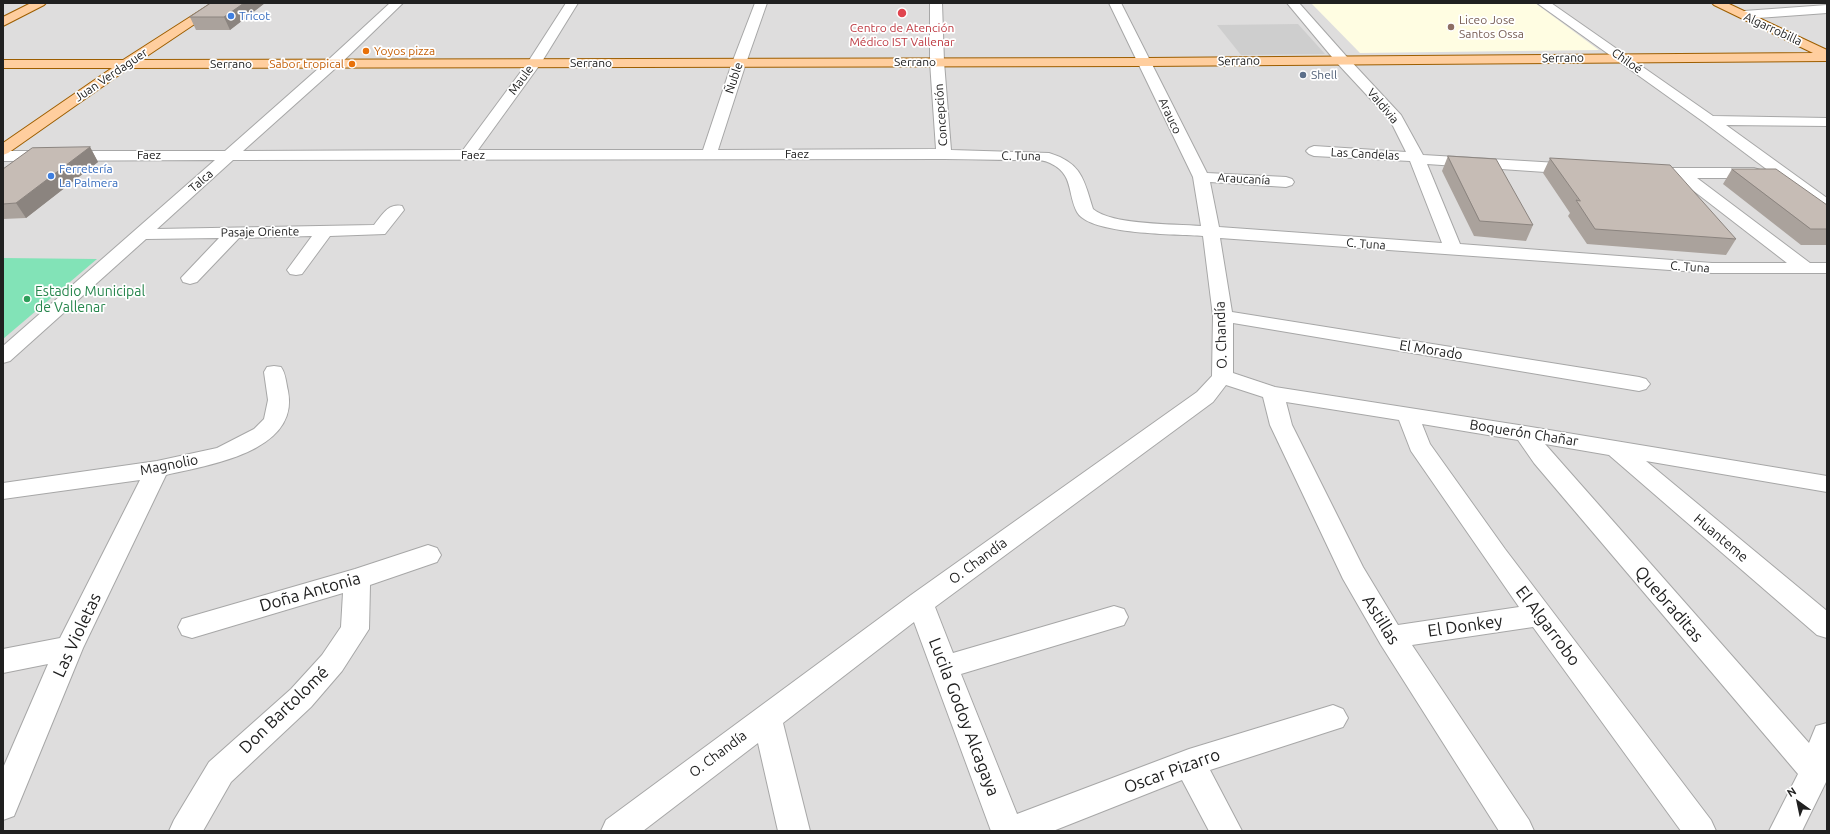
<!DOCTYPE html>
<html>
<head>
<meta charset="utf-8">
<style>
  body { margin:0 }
  #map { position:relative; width:1830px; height:834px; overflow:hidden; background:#f1ede7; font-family:Ubuntu,sans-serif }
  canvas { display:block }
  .frame { position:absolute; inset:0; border:4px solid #202020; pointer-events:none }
  .north { position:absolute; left:1778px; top:782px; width:40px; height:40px; -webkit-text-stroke:3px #fff; paint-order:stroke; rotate:327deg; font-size:11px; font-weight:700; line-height:16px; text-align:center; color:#202020 }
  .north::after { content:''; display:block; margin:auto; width:14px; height:18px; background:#202020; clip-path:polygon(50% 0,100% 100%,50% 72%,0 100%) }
</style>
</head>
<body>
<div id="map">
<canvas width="1830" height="834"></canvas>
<div class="frame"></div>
<div class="north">N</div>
</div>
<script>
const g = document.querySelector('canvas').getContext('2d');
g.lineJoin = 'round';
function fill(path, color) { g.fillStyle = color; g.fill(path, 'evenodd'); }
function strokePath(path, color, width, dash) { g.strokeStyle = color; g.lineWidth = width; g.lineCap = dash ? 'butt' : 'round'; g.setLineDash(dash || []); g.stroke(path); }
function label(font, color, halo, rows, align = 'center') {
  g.font = font + ' Ubuntu,sans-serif'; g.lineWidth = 3.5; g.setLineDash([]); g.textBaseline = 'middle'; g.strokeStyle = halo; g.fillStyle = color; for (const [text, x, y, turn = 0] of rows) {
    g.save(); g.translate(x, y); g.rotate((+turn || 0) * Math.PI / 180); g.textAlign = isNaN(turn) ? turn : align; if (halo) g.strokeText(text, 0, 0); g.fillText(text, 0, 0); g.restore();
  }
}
fill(new Path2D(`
  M 3,3 L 1827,3 L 1827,831 L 3,831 Z`), '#dedddd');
fill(new Path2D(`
  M 1311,3 L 1535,3 L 1599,50 L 1360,53 Z`), '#fffde2');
fill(new Path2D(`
  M 1298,24 L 1325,54 L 1241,55 L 1217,25 Z`), '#cecece');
fill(new Path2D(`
  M 3,258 L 97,259 L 3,339 Z`), '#82e3b7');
const minor = new Path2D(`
  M 390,3 L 403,3 L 338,66 L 243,151 L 463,150 L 528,62 L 566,3 L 578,3 L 541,63 L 478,150 L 703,150 L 732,63 L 755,3 L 767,3 L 746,63 L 718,150 L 936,149 L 930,62 L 930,3 L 942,3 L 944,62 L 951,150 L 1049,153 C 1082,163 1084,180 1093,209 C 1111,225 1176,224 1201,226 L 1193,177 L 1109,3 L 1121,3 L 1207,173 L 1286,177 L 1292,179 L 1294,182 L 1292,185 L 1286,187 L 1210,182 L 1219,227 L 1442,243 L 1410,161 L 1314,156 L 1309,154 L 1306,151 L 1309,148 L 1314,146 L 1406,152 L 1390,120 L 1337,63 L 1287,3 L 1299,3 L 1347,57 L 1401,115 L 1423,155 L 1575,164 L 1581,166 L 1583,169 L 1581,172 L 1575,174 L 1427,164 L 1460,244 L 1712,263 L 1787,263 L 1677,178 L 1641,176 L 1639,173 L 1641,170 L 1647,168 L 1754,168 L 1760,170 L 1762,173 L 1760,176 L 1754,178 L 1697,178 L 1810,263 L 1827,263 L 1827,273 L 1712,273 L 1220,238 L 1232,312 L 1639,377 L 1646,379 L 1650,384 L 1646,389 L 1639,391 L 1233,323 L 1233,373 L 1275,387 L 1525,426 L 1827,476 L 1827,492 L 1646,461 L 1827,611 L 1827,638 L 1817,635 L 1609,455 L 1545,444 L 1809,743 L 1816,726 L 1827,723 L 1827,780 L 1802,831 L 1769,831 L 1798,774 L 1534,463 L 1518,440 L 1422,424 L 1430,444 L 1505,549 L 1711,820 L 1716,831 L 1681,831 L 1533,627 L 1412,645 L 1529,820 L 1534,831 L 1499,831 L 1381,645 L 1343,579 L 1270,425 L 1263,397 L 1226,385 L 1213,402 L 935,607 L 953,653 L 1114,606 L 1124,609 L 1128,617 L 1124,625 L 961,674 L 1017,814 L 1189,749 L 1333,705 L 1343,709 L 1348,718 L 1343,727 L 1210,770 L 1242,831 L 1209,831 L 1182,780 L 1053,831 L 991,831 L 914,622 L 783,723 L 810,831 L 778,831 L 758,743 L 643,831 L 601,831 L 606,820 L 911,595 L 1197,392 L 1212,376 L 1213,316 L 1203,236 C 1178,234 1089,235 1077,212 C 1067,193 1074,174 1050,163 C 1040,158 1026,160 1014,160 C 991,160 967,159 944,159 L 233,160 L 157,229 L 374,225 C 382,215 388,203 402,206 L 404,210 L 385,234 L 330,236 L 302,274 L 296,275 L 290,274 L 287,270 L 312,236 L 239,238 L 197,282 L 190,284 L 183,282 L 181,278 L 219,238 L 146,239 L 10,361 L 3,363 L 3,346 L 215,160 L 3,161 L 3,151 L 225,151 L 328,60 ZM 1286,402 L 1399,420 L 1411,451 L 1519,607 L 1398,625 L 1363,567 L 1292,425 Z
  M 1537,3 L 1551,3 L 1713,116 L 1827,118 L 1826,126 L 1726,125 L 1827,198 L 1827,211 L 1821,210 L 1705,123 Z
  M 1827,5 L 1827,13 L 1744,19 L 1738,15 L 1744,11 Z
  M 274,366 L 281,367 C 286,374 286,383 288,391 C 300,452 208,465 166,475 L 83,648 L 14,816 L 3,820 L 3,768 L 48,664 L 3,673 L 3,649 L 60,638 L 140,480 L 3,499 L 3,483 L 157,461 L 217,448 L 254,429 L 264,419 L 268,400 L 264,372 L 267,367 Z
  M 428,545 L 437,548 L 441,555 L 437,562 L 370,585 L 369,629 L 342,671 L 311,707 L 231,782 L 203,831 L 169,831 L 174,820 L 209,762 L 291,689 L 322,655 L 341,627 L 343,593 L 192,638 L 182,635 L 178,627 L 182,619 L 355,569 Z`);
const major = new Path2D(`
  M 31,3 L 46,3 L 44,5 L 3,26 L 3,17 Z
  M 212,3 L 226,3 L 141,60 L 1145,58 L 1813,53 L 1714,5 L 1712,3 L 1727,3 L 1827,50 L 1827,61 L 1145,66 L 129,68 L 8,153 L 3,155 L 3,143 L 112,68 L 3,68 L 3,60 L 123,60 Z`);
strokePath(minor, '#a7a7a7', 2);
strokePath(major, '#9d5e00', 2);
fill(minor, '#fff');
fill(major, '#ffce9e');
fill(new Path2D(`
  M 211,3 L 265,3 L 230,30 L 196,30 L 190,17 Z
  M 90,147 L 98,162 L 26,218 L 3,219 L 3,169 Z
  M 1448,156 L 1533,225 L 1526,241 L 1474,236 L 1442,171 Z
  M 1550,158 L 1736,239 L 1726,255 L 1587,244 L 1568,216 L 1570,213 L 1543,173 Z
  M 1732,169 L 1827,205 L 1827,245 L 1801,245 L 1723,184 Z`), '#aaa29c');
fill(new Path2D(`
  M 244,3 L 265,3 L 230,30 L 224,17 Z
  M 90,147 L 98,162 L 26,218 L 16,203 Z`), '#8b847f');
const building = new Path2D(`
  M 211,3 L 244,3 L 224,17 L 190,17 Z
  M 90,147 L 16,203 L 3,204 L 3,169 L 32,148 Z
  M 1448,156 L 1496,159 L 1533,225 L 1480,221 Z
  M 1550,158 L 1670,165 L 1736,239 L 1595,229 L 1576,200 L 1580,201 Z
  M 1732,169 L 1776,169 L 1827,205 L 1827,229 L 1811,229 Z`);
fill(building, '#c6bcb5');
strokePath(building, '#8b847f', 1);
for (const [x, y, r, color] of [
  [902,13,5,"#e0444e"],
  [231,16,4,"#3f7fe0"],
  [1451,27,4,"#8d6e63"],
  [366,51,4,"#e8710a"],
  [352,64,4,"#e8710a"],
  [1303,75,4,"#5c6f8a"],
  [51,176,4,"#3f7fe0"],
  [27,299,4,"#2e9e5b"]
]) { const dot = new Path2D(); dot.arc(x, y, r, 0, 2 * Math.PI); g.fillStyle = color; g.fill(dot); strokePath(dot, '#fff', 1.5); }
label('12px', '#366cbe', '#fff', [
  ["Tricot",239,16],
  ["Ferretería",59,169],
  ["La Palmera",59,183]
], 'left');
label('12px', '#785e54', '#fff', [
  ["Liceo Jose",1459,20],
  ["Santos Ossa",1459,34]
], 'left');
label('12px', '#be3a42', '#fff', [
  ["Centro de Atención",902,28],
  ["Médico IST Vallenar",902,42]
]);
label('12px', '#202020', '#fff', [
  ["Algarrobilla",1773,29,25],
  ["Serrano",1563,58,-1],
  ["Serrano",1239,61,-1],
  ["Chiloé",1627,61,35],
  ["Serrano",915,62],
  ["Serrano",591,63],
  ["Serrano",231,64],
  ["Juan Verdaguer",111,75,-34],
  ["Ñuble",734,78,-72],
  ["Maule",521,80,-54],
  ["Valdivia",1383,106,50],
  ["Concepción",941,115,-94],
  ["Arauco",1170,116,65],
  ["Faez",797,154],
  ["Las Candelas",1365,154,3],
  ["Faez",149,155],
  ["Faez",473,155],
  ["C. Tuna",1021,156,1],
  ["Araucanía",1244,179,3],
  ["Talca",201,181,-41],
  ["Pasaje Oriente",260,232,-1],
  ["C. Tuna",1366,244,4],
  ["C. Tuna",1690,267,4]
]);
label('12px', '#c56008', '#fff', [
  ["Yoyos pizza",374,51],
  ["Sabor tropical",344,64,"right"]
], 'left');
label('12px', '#4e5e75', '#fff', [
  ["Shell",1311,75]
], 'left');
label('14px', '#27864d', '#fff', [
  ["Estadio Municipal",35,291],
  ["de Vallenar",35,307]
], 'left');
label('14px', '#202020', '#fff', [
  ["O. Chandía",1221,335,-92],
  ["El Morado",1431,350,9],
  ["Boquerón Chañar",1524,433,9],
  ["Magnolio",169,465,-11],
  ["Huanteme",1721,538,40],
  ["O. Chandía",978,561,-36],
  ["O. Chandía",718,754,-37]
]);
label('17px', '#202020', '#fff', [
  ["Doña Antonia",310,592,-16],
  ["Quebraditas",1669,604,49],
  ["Astillas",1381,620,58],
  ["El Donkey",1465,626,-8],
  ["El Algarrobo",1548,626,53],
  ["Las Violetas",77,635,-65],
  ["Don Bartolomé",284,710,-44],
  ["Lucila Godoy Alcagaya",964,717,69],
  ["Oscar Pizarro",1172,771,-20]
]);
</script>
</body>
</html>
